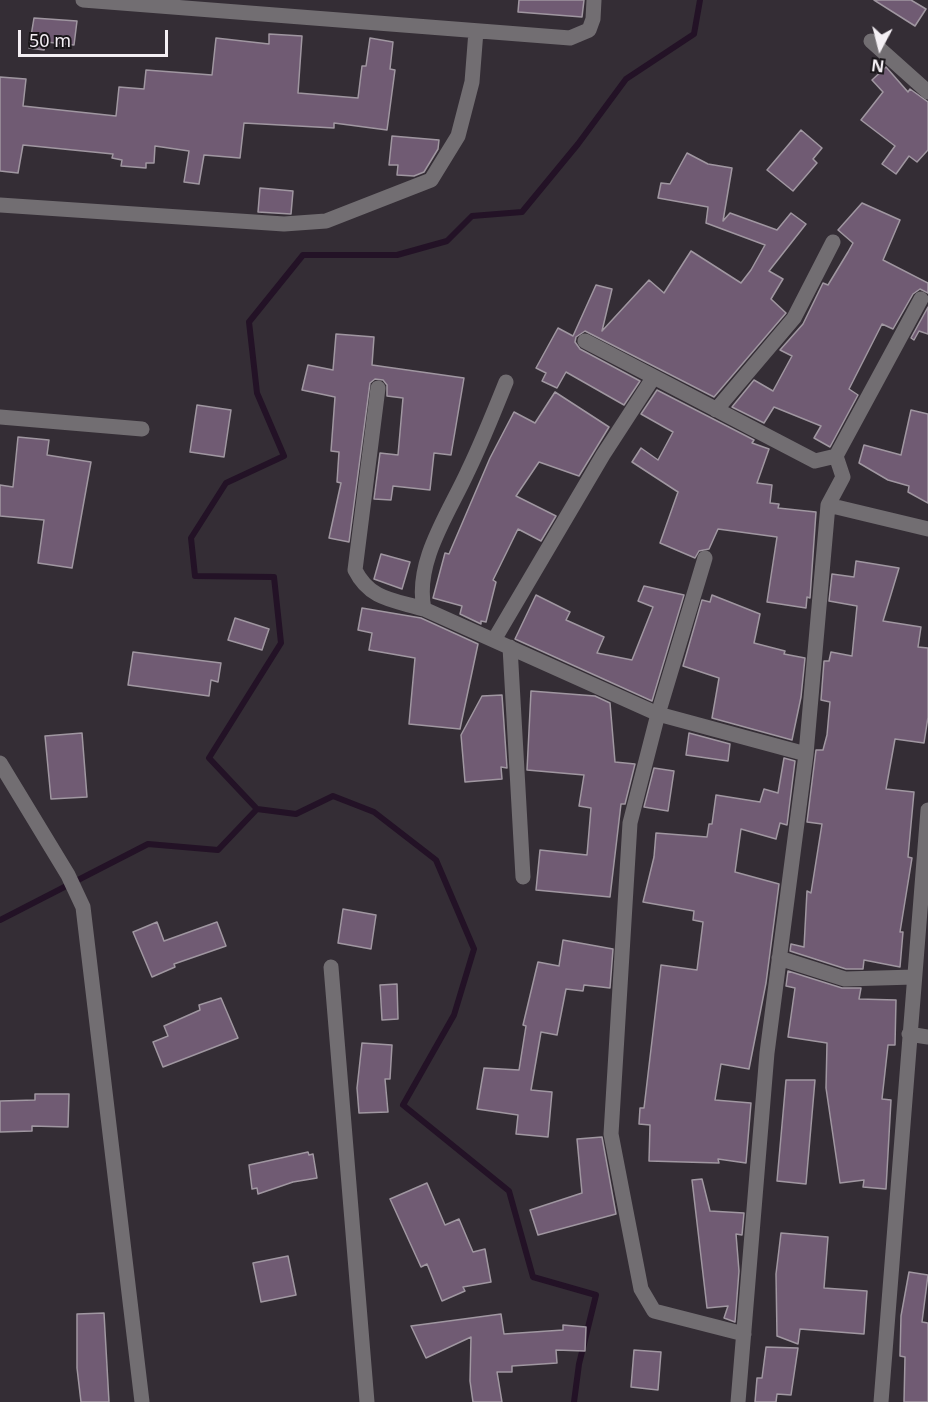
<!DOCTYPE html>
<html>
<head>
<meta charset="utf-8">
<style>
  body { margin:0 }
  #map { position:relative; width:928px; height:1402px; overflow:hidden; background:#342d35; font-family:"Noto Sans",sans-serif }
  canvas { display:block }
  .north { position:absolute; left:850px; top:18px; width:60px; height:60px; -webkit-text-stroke:4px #1a161a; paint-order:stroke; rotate:187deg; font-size:16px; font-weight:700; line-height:24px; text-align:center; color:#f4eff4 }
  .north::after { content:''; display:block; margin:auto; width:21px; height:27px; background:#f4eff4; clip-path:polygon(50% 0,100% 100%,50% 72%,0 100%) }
  .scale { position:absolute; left:18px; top:30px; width:150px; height:27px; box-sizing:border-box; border:3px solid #f4eff4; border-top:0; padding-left:8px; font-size:18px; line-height:21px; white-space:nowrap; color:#f4eff4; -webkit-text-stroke:4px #1a161a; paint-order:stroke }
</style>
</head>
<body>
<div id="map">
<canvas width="928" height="1402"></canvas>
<div class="north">N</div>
<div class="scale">50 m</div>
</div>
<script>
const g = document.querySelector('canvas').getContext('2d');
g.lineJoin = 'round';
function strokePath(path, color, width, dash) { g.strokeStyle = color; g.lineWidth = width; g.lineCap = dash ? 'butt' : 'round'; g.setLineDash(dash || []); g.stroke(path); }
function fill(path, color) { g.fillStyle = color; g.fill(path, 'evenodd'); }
strokePath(new Path2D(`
  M 0,920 L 148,844 L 218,850 L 257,809
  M 574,1402 L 579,1364 L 596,1295 L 533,1277 L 509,1191 L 403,1105 L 454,1015 L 474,949 L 436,860 L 374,812 L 333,796 L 296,814 L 257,809 L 209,758 L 281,643 L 274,577 L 195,576 L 191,538 L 226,483 L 284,456 L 257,393 L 249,322 L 303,255 L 397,255 L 447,241 L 472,216 L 522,212 L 578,144 L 626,79 L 694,34 L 700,0`), '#231226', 6);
const building = new Path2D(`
  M 519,0 L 584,0 L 582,17 L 518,12 Z
  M 874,0 L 911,0 L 926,9 L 915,26 Z
  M 34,18 L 77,21 L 74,45 L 46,42 L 44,50 L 29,48 Z
  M 269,34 L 302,36 L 298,93 L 358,98 L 362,66 L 366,66 L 370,38 L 393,42 L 390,69 L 395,70 L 387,130 L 334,123 L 334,128 L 244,123 L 240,158 L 204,155 L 199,184 L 184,182 L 189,151 L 155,146 L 154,163 L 146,163 L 146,168 L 121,166 L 122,160 L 112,158 L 113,154 L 23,145 L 18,173 L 0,171 L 0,77 L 26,79 L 23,106 L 116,116 L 119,87 L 144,89 L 146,70 L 212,75 L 216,38 L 269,44 Z
  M 886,67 L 908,92 L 910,89 L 928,102 L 928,150 L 917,162 L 909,156 L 896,174 L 882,164 L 895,146 L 861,120 L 883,92 L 872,80 Z
  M 801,130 L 822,148 L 813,159 L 817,163 L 793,191 L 767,170 Z
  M 392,136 L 439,140 L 438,149 L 424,172 L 414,176 L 397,175 L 398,165 L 389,165 Z
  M 687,153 L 708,164 L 732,168 L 723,221 L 730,213 L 777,230 L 791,213 L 806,224 L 769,271 L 783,279 L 771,299 L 786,313 L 714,397 L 585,331 L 576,337 L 575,342 L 580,349 L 640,381 L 624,405 L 566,372 L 557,388 L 542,381 L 546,373 L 536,368 L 558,328 L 573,336 L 596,285 L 612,289 L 602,331 L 649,280 L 664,293 L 691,251 L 741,283 L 751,270 L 765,245 L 706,223 L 708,207 L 658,198 L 661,183 L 670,184 Z
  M 260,188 L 293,191 L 291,214 L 258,212 Z
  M 862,203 L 900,220 L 883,260 L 928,283 L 928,293 L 920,289 L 913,294 L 893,329 L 882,324 L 849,389 L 858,395 L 830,447 L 814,438 L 821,426 L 774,407 L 764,423 L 732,407 L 754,380 L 773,391 L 792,356 L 780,350 L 803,324 L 823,283 L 828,285 L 848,252 L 853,243 L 838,230 Z
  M 928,307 L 928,334 L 919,331 L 914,340 L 911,338 Z
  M 336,334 L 374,337 L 372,365 L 464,378 L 451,455 L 434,453 L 430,490 L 393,486 L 391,500 L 374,499 L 380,453 L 398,455 L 403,398 L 387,396 L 387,385 L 383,380 L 375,379 L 370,383 L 349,542 L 329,538 L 341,483 L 337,482 L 339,452 L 331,451 L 335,397 L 302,390 L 308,365 L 333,370 Z
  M 657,390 L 754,440 L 752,443 L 769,449 L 757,483 L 772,485 L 770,503 L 779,504 L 778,508 L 816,512 L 810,598 L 807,597 L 806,608 L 767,602 L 777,537 L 718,529 L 709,549 L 699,551 L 695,558 L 660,543 L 678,492 L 632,462 L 641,448 L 658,460 L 673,432 L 641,414 Z
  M 555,392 L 609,427 L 579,476 L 539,462 L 516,496 L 556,516 L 541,541 L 518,529 L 493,580 L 496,582 L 486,622 L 481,621 L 481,624 L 460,614 L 462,606 L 433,598 L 445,553 L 449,554 L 490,458 L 514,412 L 535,423 Z
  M 197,405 L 231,410 L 224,457 L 190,452 Z
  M 911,410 L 928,414 L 928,503 L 908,492 L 909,486 L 888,480 L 859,463 L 864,445 L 901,455 Z
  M 18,437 L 49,440 L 47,455 L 91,462 L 72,568 L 38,563 L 44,520 L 0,516 L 0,485 L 13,487 Z
  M 381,554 L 410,562 L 402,589 L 374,579 Z
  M 856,561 L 899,568 L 883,621 L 921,627 L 918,647 L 928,648 L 928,717 L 924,743 L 895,739 L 886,789 L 914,792 L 908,857 L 912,858 L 900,932 L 903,932 L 900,967 L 864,960 L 863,969 L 846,969 L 790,951 L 791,944 L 804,947 L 807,891 L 811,893 L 822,824 L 807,822 L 816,750 L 823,750 L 827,735 L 830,702 L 821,700 L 824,661 L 829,661 L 831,652 L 852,656 L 857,606 L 829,601 L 832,574 L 854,577 Z
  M 644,586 L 684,595 L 652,701 L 515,639 L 536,595 L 570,612 L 566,620 L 604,637 L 597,653 L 632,660 L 653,607 L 638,601 Z
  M 712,595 L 760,614 L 754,643 L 785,651 L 784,654 L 805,658 L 801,697 L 792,740 L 712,718 L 719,678 L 683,666 L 702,600 L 710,602 Z
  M 362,608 L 421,618 L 478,644 L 460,729 L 409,724 L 415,658 L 369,650 L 372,633 L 358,630 Z
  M 235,618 L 269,629 L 262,650 L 228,640 Z
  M 133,652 L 221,663 L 218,682 L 211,680 L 209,696 L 128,685 Z
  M 531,691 L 595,696 L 610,703 L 615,762 L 635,764 L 625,804 L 621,804 L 610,897 L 536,890 L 540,850 L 587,855 L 591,808 L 579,806 L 584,775 L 527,770 Z
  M 502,695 L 507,768 L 501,767 L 502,779 L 465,782 L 461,735 L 482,696 Z
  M 82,733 L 87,797 L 51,799 L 45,736 Z
  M 689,733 L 730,744 L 728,761 L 686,755 Z
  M 784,758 L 795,761 L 787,825 L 780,823 L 776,839 L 741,829 L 735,872 L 779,884 L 766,983 L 749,1069 L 721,1064 L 715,1100 L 751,1103 L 746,1163 L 718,1159 L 719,1163 L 649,1161 L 650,1125 L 639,1124 L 640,1108 L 644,1108 L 661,965 L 697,970 L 703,922 L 693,920 L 694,911 L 643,902 L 654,857 L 656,833 L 707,837 L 709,824 L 712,824 L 716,795 L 760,802 L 764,789 L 778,793 Z
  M 654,768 L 674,771 L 668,811 L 644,807 Z
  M 343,909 L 376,915 L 371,949 L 338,943 Z
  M 157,922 L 164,941 L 217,922 L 226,946 L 174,964 L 175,967 L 152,977 L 133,932 Z
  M 563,940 L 613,949 L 610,988 L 584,985 L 583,991 L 566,989 L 557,1035 L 541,1032 L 531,1090 L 552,1092 L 548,1137 L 516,1134 L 518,1115 L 477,1109 L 484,1068 L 519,1070 L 526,1026 L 523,1025 L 538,962 L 559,966 Z
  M 788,971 L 842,988 L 861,988 L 859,999 L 896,1000 L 895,1045 L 888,1045 L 882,1099 L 891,1100 L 886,1189 L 863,1187 L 864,1180 L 840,1183 L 826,1088 L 827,1043 L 788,1037 L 795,988 L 786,986 Z
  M 397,984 L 398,1019 L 382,1020 L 380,985 Z
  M 221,998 L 238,1038 L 163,1067 L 153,1042 L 168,1036 L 164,1026 L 200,1010 L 199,1005 Z
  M 362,1043 L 392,1045 L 390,1079 L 385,1079 L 388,1112 L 359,1113 L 357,1088 Z
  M 786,1080 L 815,1080 L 806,1184 L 777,1181 Z
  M 35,1094 L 69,1094 L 68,1127 L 32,1126 L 32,1131 L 0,1132 L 0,1101 L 35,1100 Z
  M 602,1137 L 616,1214 L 538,1235 L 530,1210 L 582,1193 L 577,1139 Z
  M 308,1152 L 309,1155 L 313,1154 L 317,1178 L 293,1182 L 258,1194 L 257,1188 L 252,1189 L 249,1165 Z
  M 702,1179 L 710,1211 L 744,1213 L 742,1235 L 736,1234 L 739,1271 L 735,1322 L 724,1318 L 728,1306 L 707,1308 L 692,1180 Z
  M 427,1183 L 445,1225 L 459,1219 L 473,1252 L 485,1249 L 491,1282 L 463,1287 L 465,1291 L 442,1301 L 427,1264 L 421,1267 L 390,1199 Z
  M 781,1233 L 828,1237 L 824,1288 L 867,1291 L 864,1334 L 800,1329 L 798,1344 L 777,1336 L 776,1274 Z
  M 288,1256 L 296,1295 L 261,1302 L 253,1263 Z
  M 909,1272 L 928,1275 L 922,1322 L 928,1323 L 928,1402 L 904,1402 L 905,1357 L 900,1356 L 901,1316 Z
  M 104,1313 L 109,1402 L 81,1402 L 77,1368 L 77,1314 Z
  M 501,1314 L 504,1334 L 563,1330 L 563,1325 L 586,1327 L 585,1351 L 556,1350 L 557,1363 L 512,1366 L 512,1372 L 497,1372 L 502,1402 L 473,1402 L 470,1381 L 471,1337 L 426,1358 L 411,1326 Z
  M 766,1347 L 798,1348 L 791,1395 L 777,1394 L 776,1402 L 755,1402 L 757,1378 L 762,1378 Z
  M 634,1350 L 661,1352 L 658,1390 L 631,1387 Z`);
fill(building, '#705b73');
strokePath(building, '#a097a1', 1.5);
strokePath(new Path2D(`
  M 83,0 L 570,38 L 589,30 L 593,19 L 594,0
  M 871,41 L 928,92
  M 0,205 L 284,224 L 326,221 L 431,180 L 458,136 L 472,82 L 476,31
  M 585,341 L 815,461 L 836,456 L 843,477 L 828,505 L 806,754 L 767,1053 L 738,1402
  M 506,382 C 494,412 482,442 468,471 C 449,513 414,562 424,609 L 658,714 L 806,754
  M 378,388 L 355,570 C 370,600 394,600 424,609
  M 716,410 L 794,318 L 833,242
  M 0,417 L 142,429
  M 836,456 L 921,299
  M 828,505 L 928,529
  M 705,558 L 658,714 L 630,823 L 611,1134 L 641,1289 L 654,1311 L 744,1334
  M 494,640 L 603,455 L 653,378
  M 510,647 L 523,877
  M 779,958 L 845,979 L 914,977
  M 331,967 L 367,1402
  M 909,1034 L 928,1037
  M 881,1402 L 928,810`), '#726e72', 15);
strokePath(new Path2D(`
  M 0,763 L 68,875 L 83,907 L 142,1402`), '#726e72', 15);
</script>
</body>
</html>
